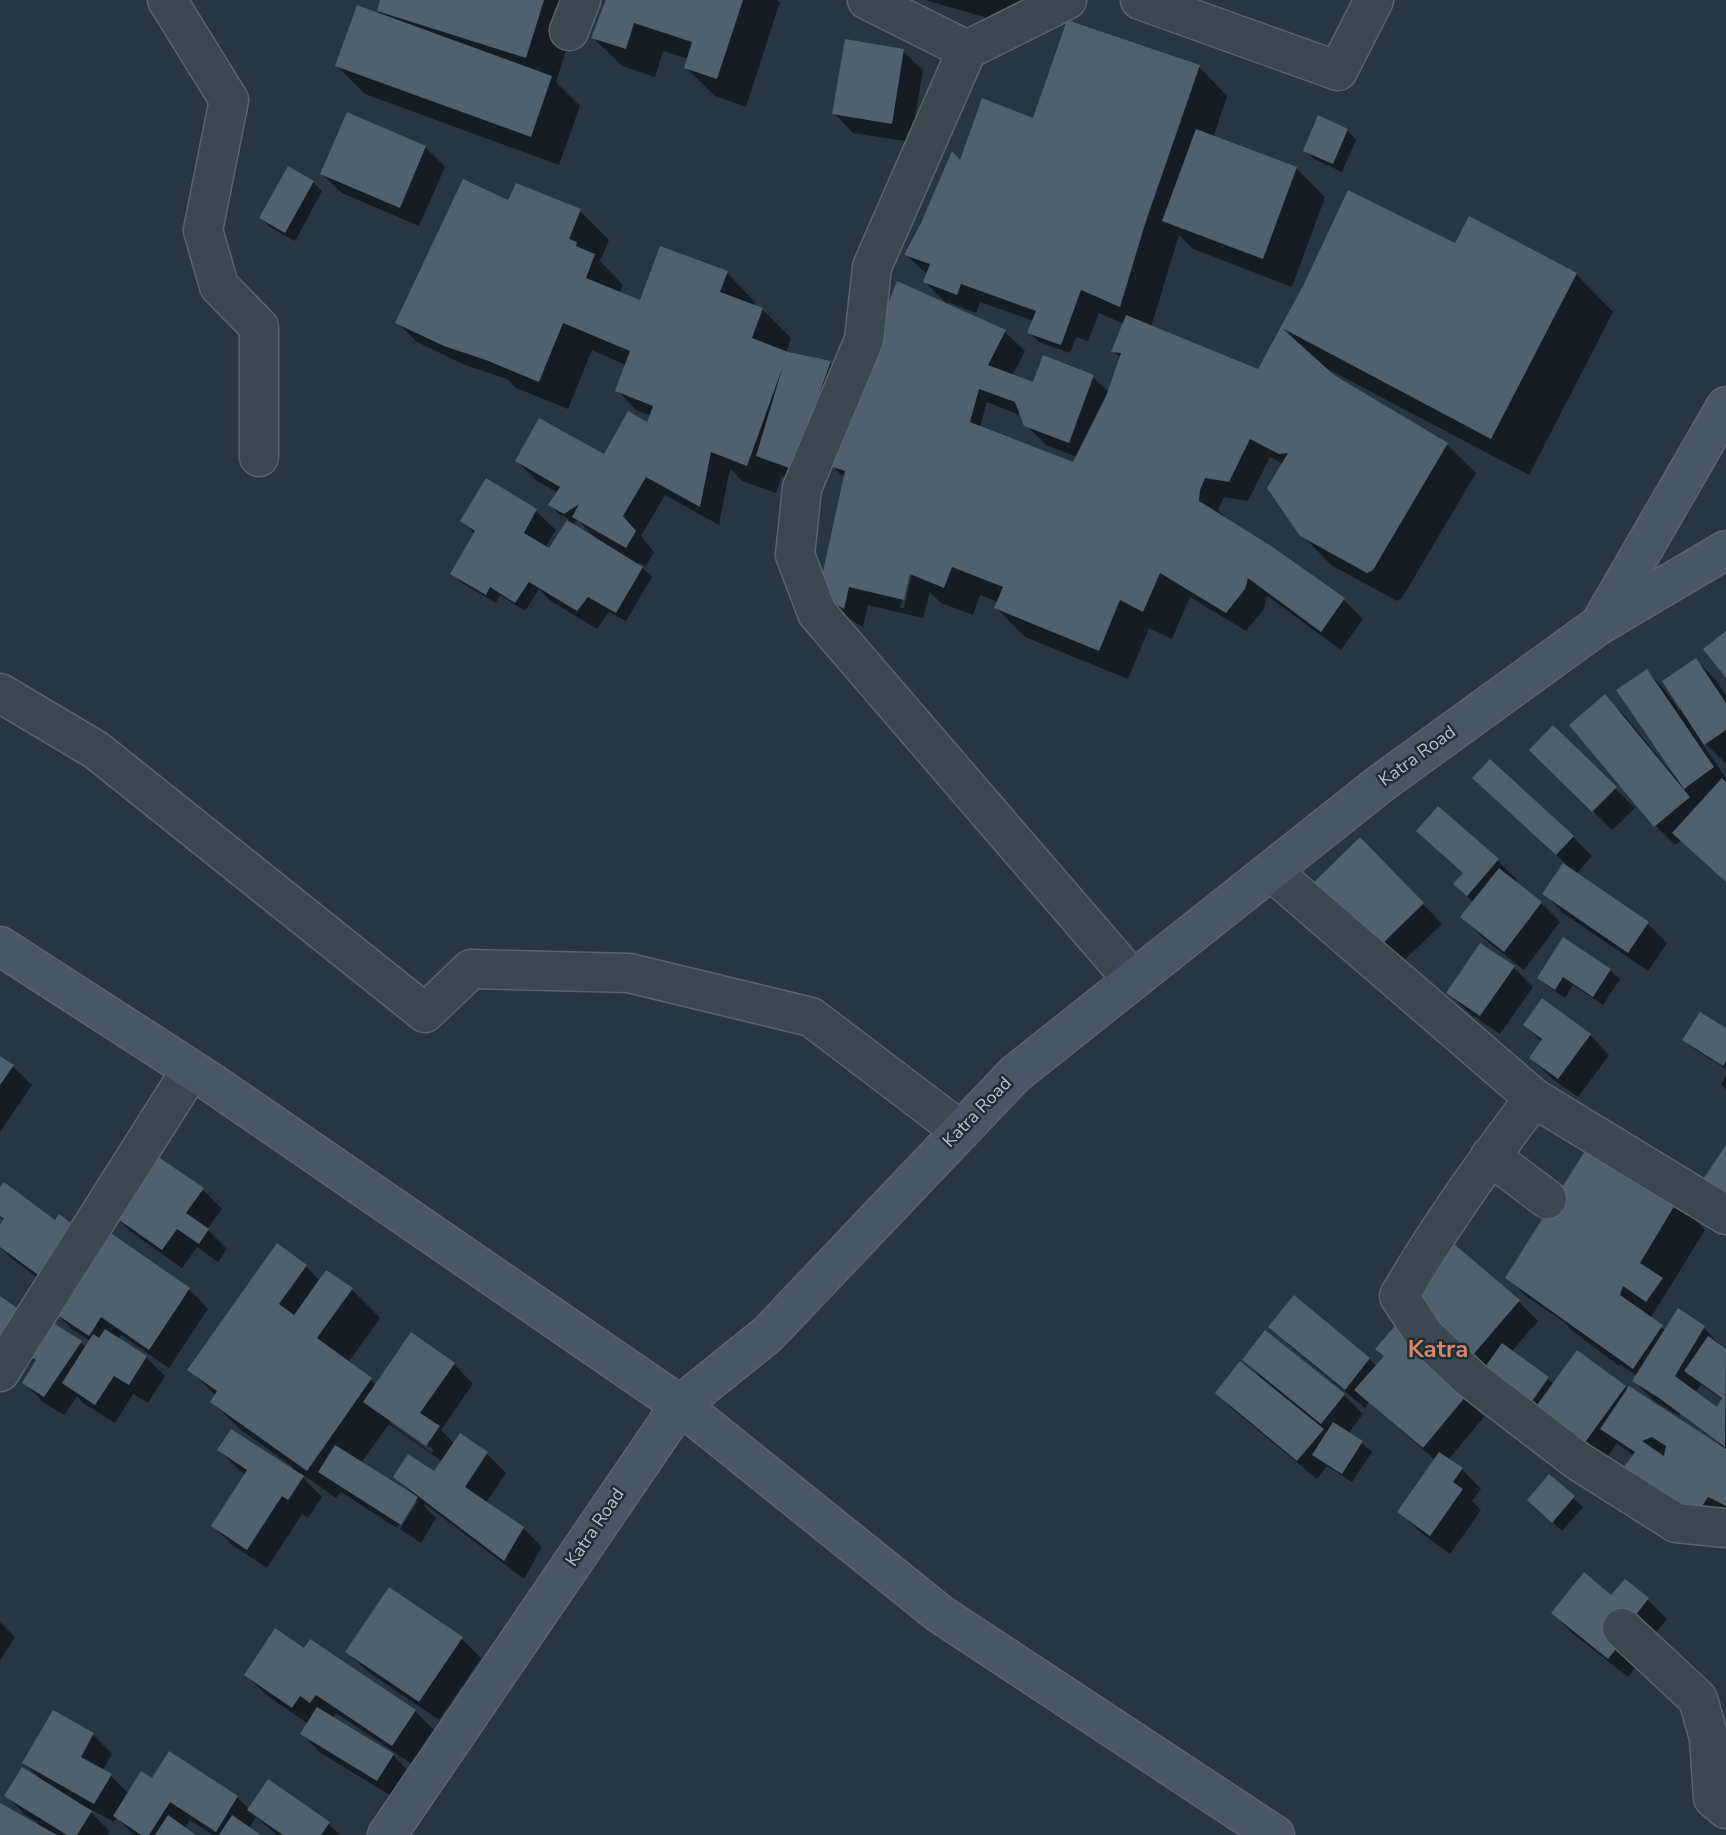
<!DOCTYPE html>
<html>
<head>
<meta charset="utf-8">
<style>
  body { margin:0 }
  canvas { display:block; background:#263642 }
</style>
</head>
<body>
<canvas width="1726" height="1835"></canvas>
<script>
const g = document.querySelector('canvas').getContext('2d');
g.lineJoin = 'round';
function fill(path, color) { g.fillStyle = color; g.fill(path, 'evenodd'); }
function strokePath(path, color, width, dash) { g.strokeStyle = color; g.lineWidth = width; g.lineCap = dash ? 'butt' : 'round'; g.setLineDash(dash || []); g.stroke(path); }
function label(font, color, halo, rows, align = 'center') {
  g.font = font + ' "Nunito Sans",sans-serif'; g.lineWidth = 5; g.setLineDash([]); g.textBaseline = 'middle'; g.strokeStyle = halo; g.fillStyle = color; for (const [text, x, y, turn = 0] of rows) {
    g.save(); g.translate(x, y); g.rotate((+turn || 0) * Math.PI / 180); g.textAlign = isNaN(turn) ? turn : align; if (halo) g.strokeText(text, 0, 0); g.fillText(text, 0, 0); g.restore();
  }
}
fill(new Path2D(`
  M 382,0 L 574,0 L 580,6 L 556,82 L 580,106 L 559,165 L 365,94 L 337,66 L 378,14 Z
  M 608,0 L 777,0 L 780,2 L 746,107 L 715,96 L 686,68 L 689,59 L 663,51 L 655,77 L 622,66 L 593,38 Z
  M 925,0 L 1027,0 L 1019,27 Z
  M 903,51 L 923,70 L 911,142 L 853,133 L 834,113 Z
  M 1199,67 L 1227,96 L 1213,138 L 1296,168 L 1325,197 L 1292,287 L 1193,249 L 1179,235 L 1151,327 L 1259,371 L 1289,333 L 1284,328 L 1456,245 L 1576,274 L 1613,312 L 1529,475 L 1324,367 L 1333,376 L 1447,445 L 1476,473 L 1402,598 L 1397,601 L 1331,565 L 1302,535 L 1283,464 L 1270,457 L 1248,501 L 1224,497 L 1218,510 L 1228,520 L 1344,600 L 1363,619 L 1341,650 L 1267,596 L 1264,609 L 1246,631 L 1190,597 L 1172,639 L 1149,628 L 1128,679 L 1025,637 L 996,608 L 998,602 L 980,595 L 973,615 L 941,603 L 930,592 L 923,618 L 868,605 L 863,627 L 839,613 L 820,594 L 846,476 L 841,475 L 832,465 L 898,283 L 1005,332 L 1025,351 L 1012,376 L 1034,384 L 1093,377 L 1109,392 L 1121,359 L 1113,351 L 1124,324 L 1099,313 L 1088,341 L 1076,337 L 1070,353 L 1039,342 L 1030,333 L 1034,321 L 980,302 L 976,313 L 948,302 L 947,304 L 925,282 L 928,275 L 906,255 L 961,162 L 1035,120 ZM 987,402 L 1022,416 L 1026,425 L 1046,445 L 1077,457 L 1073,464 L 980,427 ZM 910,571 L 912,574 L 904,608 L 900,608 Z
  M 1347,130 L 1356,140 L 1342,172 L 1314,159 L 1305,150 Z
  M 425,147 L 445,167 L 419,226 L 342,193 L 322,174 Z
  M 313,182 L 322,191 L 295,241 L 270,227 L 261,218 Z
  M 509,203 L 580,211 L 609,240 L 600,261 L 623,285 L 619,294 L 641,302 L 727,273 L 755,302 L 754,306 L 762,309 L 791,338 L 786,353 L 830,363 L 849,382 L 812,487 L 782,476 L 776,493 L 742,481 L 731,469 L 728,478 L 719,525 L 665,495 L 641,536 L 654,552 L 646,566 L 637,562 L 652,577 L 626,621 L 609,612 L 597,629 L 551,601 L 539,589 L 525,611 L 500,595 L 496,603 L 462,583 L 452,573 L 475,534 L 462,521 L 486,481 L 536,511 L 556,530 L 545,548 L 550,551 L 569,519 L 559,514 L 550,505 L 558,493 L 536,480 L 517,461 L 603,455 L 648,425 L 651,416 L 636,410 L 617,390 L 626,365 L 592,350 L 568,409 L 516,388 L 507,379 L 465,365 L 417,342 L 398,323 ZM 578,520 L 595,538 L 571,525 Z
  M 1696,660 L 1715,679 L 1726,695 L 1726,762 L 1725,763 L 1704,742 L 1702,743 L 1726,778 L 1726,881 L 1682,840 L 1675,845 L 1656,826 L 1571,725 L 1605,697 L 1625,716 L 1674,776 L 1677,774 L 1647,671 L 1666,691 L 1679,710 L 1682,708 Z
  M 1553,728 L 1635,808 L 1612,830 L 1531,750 Z
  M 1493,797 L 1573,837 L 1592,856 L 1576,874 L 1648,924 L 1667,943 L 1648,971 L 1563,913 L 1544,894 L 1565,863 Z
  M 1438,808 L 1498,861 L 1517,880 L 1515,883 L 1541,903 L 1560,922 L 1524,970 L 1482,937 L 1463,917 L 1474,903 L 1455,884 L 1465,874 Z
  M 1380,859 L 1442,924 L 1394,970 L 1313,886 Z
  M 1564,940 L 1610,970 L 1620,979 L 1603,1005 L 1573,985 L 1565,998 L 1549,987 L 1539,978 Z
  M 1513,967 L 1533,987 L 1500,1034 L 1468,1012 L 1448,992 Z
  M 1543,1000 L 1590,1035 L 1609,1055 L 1578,1097 L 1550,1077 L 1531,1058 L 1542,1042 L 1525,1025 Z
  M 1726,1030 L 1726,1069 L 1694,1049 L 1684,1040 Z
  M 0,1058 L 12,1066 L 32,1085 L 0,1132 Z
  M 1726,1076 L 1726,1089 L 1721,1084 Z
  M 0,1190 L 55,1223 L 81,1232 L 189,1289 L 208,1309 L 169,1368 L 121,1335 L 118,1339 L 146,1357 L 165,1376 L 148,1403 L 133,1394 L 115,1423 L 83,1403 L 77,1396 L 64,1415 L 43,1402 L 24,1383 L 37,1362 L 34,1359 L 13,1388 L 0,1378 L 0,1298 L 29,1319 L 81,1343 L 86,1348 L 90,1341 L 72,1329 L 53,1310 L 62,1296 L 11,1258 L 0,1247 L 0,1227 L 4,1221 L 0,1217 Z
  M 203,1190 L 222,1209 L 207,1229 L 227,1249 L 218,1262 L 197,1247 L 182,1268 L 131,1232 L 111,1213 Z
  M 1676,1201 L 1705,1230 L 1650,1319 L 1666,1331 L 1679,1311 L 1704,1328 L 1726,1351 L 1726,1518 L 1712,1539 L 1634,1456 L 1617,1443 L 1598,1470 L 1428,1319 L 1519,1302 L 1538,1321 L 1511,1352 L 1554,1384 L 1625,1387 L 1718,1446 L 1719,1443 L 1680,1414 L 1679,1416 L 1653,1400 L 1634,1381 L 1637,1376 L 1620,1364 L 1619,1366 L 1573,1331 L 1564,1322 L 1527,1297 L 1508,1277 ZM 1701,1384 L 1723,1400 L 1717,1410 L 1695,1393 Z
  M 306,1266 L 320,1281 L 351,1289 L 380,1318 L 348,1363 L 377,1385 L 454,1364 L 473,1384 L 441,1430 L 455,1444 L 487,1454 L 506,1473 L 486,1503 L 523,1528 L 542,1547 L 524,1579 L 425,1504 L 424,1506 L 436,1518 L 421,1543 L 400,1529 L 418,1501 L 414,1501 L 397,1528 L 341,1492 L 336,1498 L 301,1473 L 300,1475 L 322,1497 L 308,1518 L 302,1514 L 267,1568 L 232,1545 L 213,1526 L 246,1475 L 238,1469 L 219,1450 L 291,1470 L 293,1467 L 241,1430 L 212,1402 L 216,1396 L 190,1370 ZM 390,1419 L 434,1450 L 432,1453 L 390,1423 ZM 389,1424 L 443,1462 L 435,1474 L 395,1477 L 414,1495 L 361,1463 Z
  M 1270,1327 L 1369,1359 L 1377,1367 L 1465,1398 L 1484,1417 L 1448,1460 L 1462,1469 L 1481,1489 L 1472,1501 L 1481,1510 L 1450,1554 L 1419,1531 L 1400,1512 L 1435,1460 L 1369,1402 L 1365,1408 L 1290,1346 Z
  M 1244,1360 L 1341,1392 L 1363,1414 L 1348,1434 L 1362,1443 L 1372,1452 L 1352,1482 L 1327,1466 L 1317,1479 L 1236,1412 L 1217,1393 L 1259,1375 Z
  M 1549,1476 L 1583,1507 L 1562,1531 L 1538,1509 Z
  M 1625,1581 L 1648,1600 L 1667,1619 L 1653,1636 L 1657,1640 L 1628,1677 L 1572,1633 L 1553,1613 L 1612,1597 Z
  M 389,1590 L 462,1639 L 481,1658 L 439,1720 L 367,1671 L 347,1652 Z
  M 0,1622 L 15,1637 L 0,1661 Z
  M 305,1651 L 415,1711 L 434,1730 L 412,1764 L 336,1713 L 332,1719 L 391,1753 L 412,1775 L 396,1799 L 321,1753 L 302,1734 L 308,1724 L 265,1694 L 246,1675 Z
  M 93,1735 L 112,1754 L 102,1771 L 111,1776 L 129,1794 L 152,1780 L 237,1797 L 249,1809 L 329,1824 L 340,1835 L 277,1835 L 256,1817 L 249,1829 L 258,1835 L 213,1835 L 190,1820 L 184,1829 L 193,1835 L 134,1835 L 117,1818 L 114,1822 L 86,1807 L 110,1832 L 108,1835 L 0,1835 L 0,1805 L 36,1825 L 38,1822 L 25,1815 L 6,1795 L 40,1779 L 24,1763 Z`), '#0007');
fill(new Path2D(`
  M 380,0 L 544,0 L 526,58 L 377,11 Z
  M 606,0 L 743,0 L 717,79 L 684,68 L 692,42 L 634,23 L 626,49 L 591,38 Z
  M 357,5 L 552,76 L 531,137 L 335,66 Z
  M 1067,20 L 1200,65 L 1145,224 L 1120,307 L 1081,290 L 1061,345 L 1027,333 L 1036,311 L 961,284 L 957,295 L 923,282 L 930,264 L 904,255 L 921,223 L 952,151 L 960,160 L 982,98 L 1033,118 Z
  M 845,39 L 904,49 L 892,124 L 832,114 Z
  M 347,112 L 426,146 L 400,208 L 320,174 Z
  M 1318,115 L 1348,129 L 1333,164 L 1303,151 Z
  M 1196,129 L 1297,167 L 1263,259 L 1162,221 Z
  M 288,166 L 314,181 L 285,233 L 259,218 Z
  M 463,179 L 508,200 L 516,183 L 581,209 L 569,239 L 577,242 L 576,246 L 595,254 L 586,278 L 640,300 L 660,246 L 728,271 L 720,292 L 763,308 L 752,338 L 788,352 L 831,361 L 792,469 L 756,456 L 783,366 L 747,466 L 711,452 L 700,507 L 646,477 L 623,516 L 636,531 L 626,548 L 572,517 L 579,504 L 564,514 L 548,505 L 560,487 L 515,461 L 539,418 L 604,454 L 628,411 L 647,422 L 653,406 L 615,391 L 630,351 L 563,323 L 539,382 L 486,360 L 444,346 L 395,323 Z
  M 1348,190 L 1455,243 L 1469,216 L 1577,273 L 1491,439 L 1282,328 L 1334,375 L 1448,443 L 1373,570 L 1367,573 L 1300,536 L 1267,488 L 1288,453 L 1279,454 L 1250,439 L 1229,482 L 1205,478 L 1200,490 L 1199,501 L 1271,546 L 1345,598 L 1321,632 L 1248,578 L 1245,589 L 1226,613 L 1160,573 L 1143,612 L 1120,600 L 1099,651 L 994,608 L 1003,587 L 952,567 L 944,588 L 910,574 L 904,600 L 849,587 L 844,609 L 818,594 L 845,471 L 830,466 L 876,333 L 897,281 L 1006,330 L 988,365 L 1033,382 L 1043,355 L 1094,375 L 1069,443 L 1024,426 L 1015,402 L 979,389 L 970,422 L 1073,462 L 1106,396 L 1121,353 L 1111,352 L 1126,315 L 1258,369 L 1303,286 Z
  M 486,478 L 537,509 L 524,533 L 549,548 L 567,520 L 643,567 L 616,613 L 588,597 L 577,611 L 529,582 L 515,603 L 490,587 L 486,595 L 450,574 L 475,531 L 460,521 Z
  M 1726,631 L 1726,678 L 1703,649 Z
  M 1696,658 L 1726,703 L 1726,730 L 1704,745 L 1662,681 Z
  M 1647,669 L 1714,767 L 1684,789 L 1616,690 Z
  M 1605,694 L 1690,797 L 1654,827 L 1569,725 Z
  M 1553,725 L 1617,787 L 1592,812 L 1529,750 Z
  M 1490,759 L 1574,836 L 1556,855 L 1472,778 Z
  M 1722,778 L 1726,782 L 1726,882 L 1672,833 Z
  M 1438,806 L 1499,859 L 1467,896 L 1453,884 L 1463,873 L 1416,831 Z
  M 1360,837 L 1424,903 L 1374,952 L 1310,886 Z
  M 1563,863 L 1649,922 L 1628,953 L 1542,894 Z
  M 1499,868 L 1542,902 L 1504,952 L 1460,917 Z
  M 1563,937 L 1611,969 L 1593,997 L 1563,977 L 1555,990 L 1537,978 Z
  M 1480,943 L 1515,966 L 1480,1016 L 1446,993 Z
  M 1542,998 L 1591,1034 L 1558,1079 L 1529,1058 L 1542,1039 L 1523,1025 Z
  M 1700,1012 L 1726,1028 L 1726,1061 L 1723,1066 L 1682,1040 Z
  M 0,1056 L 14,1065 L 0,1085 Z
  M 1590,1143 L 1678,1200 L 1640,1263 L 1663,1278 L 1646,1302 L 1623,1286 L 1620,1295 L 1663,1325 L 1633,1369 L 1505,1278 Z
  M 1726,1145 L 1726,1196 L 1702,1181 Z
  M 151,1152 L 204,1188 L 186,1213 L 209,1229 L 199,1244 L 177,1229 L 162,1250 L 109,1213 Z
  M 4,1182 L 55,1220 L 59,1214 L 82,1231 L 45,1280 L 0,1247 L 0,1224 L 4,1219 L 0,1216 L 0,1187 Z
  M 105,1229 L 190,1288 L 149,1350 L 101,1317 L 89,1336 L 50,1310 Z
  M 277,1243 L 307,1265 L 279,1304 L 294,1315 L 326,1270 L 353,1288 L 317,1338 L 372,1378 L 307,1471 L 210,1402 L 217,1391 L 187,1370 Z
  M 1454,1244 L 1520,1300 L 1472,1356 L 1406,1300 Z
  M 1294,1295 L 1370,1358 L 1345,1390 L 1268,1327 Z
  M 0,1296 L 30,1317 L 0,1360 Z
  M 1678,1308 L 1705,1326 L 1675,1376 L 1717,1407 L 1722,1398 L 1684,1371 L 1708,1336 L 1726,1349 L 1725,1447 L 1659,1398 L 1632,1381 Z
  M 47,1319 L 82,1341 L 44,1397 L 22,1383 L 36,1360 L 25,1353 Z
  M 1401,1319 L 1466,1396 L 1423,1448 L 1354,1390 L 1384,1356 L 1375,1349 Z
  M 105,1329 L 147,1356 L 129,1385 L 114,1376 L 95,1405 L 62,1383 L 93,1334 L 99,1338 Z
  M 1265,1330 L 1345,1394 L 1321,1424 L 1242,1360 Z
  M 411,1332 L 455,1363 L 420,1413 L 440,1426 L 426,1446 L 363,1402 Z
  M 1502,1343 L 1549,1377 L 1523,1414 L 1475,1381 Z
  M 1577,1350 L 1626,1386 L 1578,1452 L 1529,1416 Z
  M 1240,1361 L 1324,1429 L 1297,1461 L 1215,1393 Z
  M 1629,1386 L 1726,1449 L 1726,1506 L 1708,1497 L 1692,1521 L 1621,1471 L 1635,1452 L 1600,1429 ZM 1652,1437 L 1666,1446 L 1664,1456 L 1642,1441 Z
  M 1333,1422 L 1363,1441 L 1342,1474 L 1312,1455 Z
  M 231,1429 L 304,1476 L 288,1500 L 282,1496 L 247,1550 L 211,1526 L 247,1470 L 217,1450 Z
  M 460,1433 L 488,1452 L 465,1487 L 524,1527 L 504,1561 L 393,1477 L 408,1454 L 434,1471 Z
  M 335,1445 L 418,1497 L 401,1525 L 318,1472 Z
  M 1439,1452 L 1463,1468 L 1453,1482 L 1463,1489 L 1430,1536 L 1397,1512 Z
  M 1549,1474 L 1575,1496 L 1552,1523 L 1527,1500 Z
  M 1584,1572 L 1611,1595 L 1625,1579 L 1649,1598 L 1635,1616 L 1639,1620 L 1608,1659 L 1551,1613 Z
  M 389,1587 L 463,1637 L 419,1702 L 345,1652 Z
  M 275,1628 L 304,1648 L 310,1639 L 416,1710 L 392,1746 L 316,1695 L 310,1703 L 300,1696 L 292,1708 L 244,1675 Z
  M 317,1707 L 394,1754 L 377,1781 L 300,1734 Z
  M 53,1710 L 94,1733 L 81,1757 L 112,1774 L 94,1804 L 22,1763 Z
  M 169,1751 L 238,1796 L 216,1832 L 170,1802 L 149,1835 L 141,1835 L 113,1816 L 141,1771 L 152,1778 Z
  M 22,1767 L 92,1811 L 77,1835 L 67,1835 L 4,1796 Z
  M 268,1779 L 330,1822 L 321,1835 L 283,1835 L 247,1810 Z
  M 0,1803 L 57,1835 L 0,1835 Z
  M 168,1815 L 196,1835 L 155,1835 Z
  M 232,1815 L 261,1835 L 219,1835 Z`), '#4f606e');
const street = new Path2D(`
  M 167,0 L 229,100 L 203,230 L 219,286 L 259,327 L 259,457
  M 867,0 L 967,50
  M 1067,0 L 967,50 L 872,267 L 864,340 L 802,488 L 795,555 L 817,613 L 1133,980
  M 1140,0 L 1338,71 L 1374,0
  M 569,31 L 581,0
  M 0,693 L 96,750 L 425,1013 L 471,969 L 629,973 L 811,1017 L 961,1131
  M 1271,871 L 1534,1098 L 1726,1215
  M 1534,1098 C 1486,1162 1439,1227 1399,1296 L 1425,1336 L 1471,1379 L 1578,1461 L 1676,1523 L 1726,1528
  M 1490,1156 L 1547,1199
  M 0,1372 L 191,1070
  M 1622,1628 L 1698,1699 L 1709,1738 L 1713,1798 L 1726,1809`);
const secondary = new Path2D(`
  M 1600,624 L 1726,406
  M 0,946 L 209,1081 L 680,1405 L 940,1614 L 1275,1835
  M 387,1835 L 680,1405 L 768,1334 L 1015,1074 L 1380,784 L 1599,625 L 1726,550`);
strokePath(street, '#58656f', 41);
strokePath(secondary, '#58656f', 41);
strokePath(street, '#3a4852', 38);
strokePath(secondary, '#485765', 38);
label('18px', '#b7c2cc', '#1f2d37', [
  ["Katra Road",1418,757,-36],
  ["Katra Road",978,1113,-46],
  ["Katra Road",596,1528,-56]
]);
label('bold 24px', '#d98666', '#1f2d37', [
  ["Katra",1438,1351]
]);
</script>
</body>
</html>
